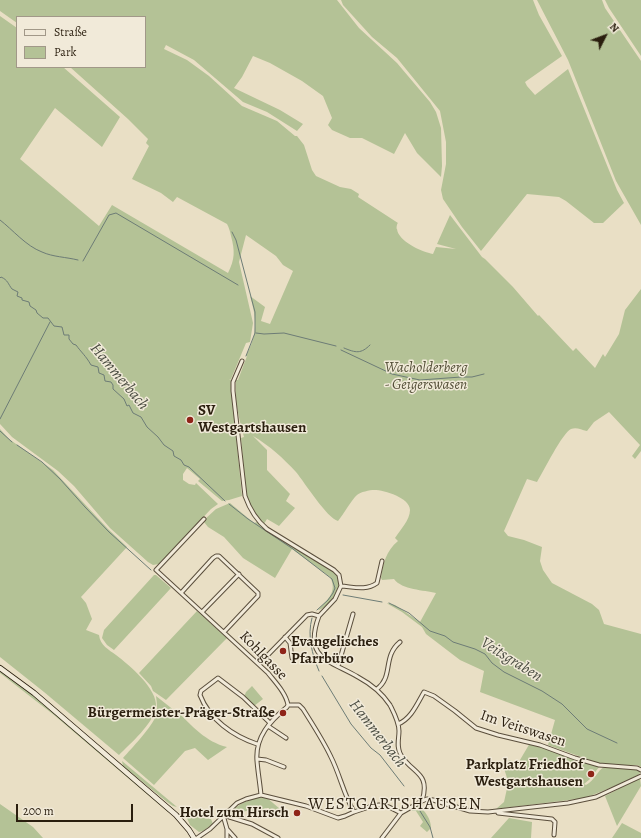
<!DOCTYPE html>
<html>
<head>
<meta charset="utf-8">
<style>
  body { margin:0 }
  #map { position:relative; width:641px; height:838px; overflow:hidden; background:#e9dfc5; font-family:Alegreya,serif }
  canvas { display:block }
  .legend { position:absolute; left:16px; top:16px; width:130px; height:52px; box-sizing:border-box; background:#f1ead9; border:1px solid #a19888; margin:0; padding:5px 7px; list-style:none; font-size:12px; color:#2a1e0e }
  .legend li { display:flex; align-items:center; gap:8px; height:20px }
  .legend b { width:20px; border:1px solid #a19888 }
  .north { position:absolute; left:585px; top:16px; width:40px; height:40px; -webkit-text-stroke:3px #f1ead9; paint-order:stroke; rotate:48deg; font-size:11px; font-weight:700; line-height:16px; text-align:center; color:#2a1e0e }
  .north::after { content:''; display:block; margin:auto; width:14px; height:18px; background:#2a1e0e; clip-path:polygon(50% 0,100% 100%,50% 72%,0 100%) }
  .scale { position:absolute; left:16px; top:804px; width:117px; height:18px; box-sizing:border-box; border:2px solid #2a1e0e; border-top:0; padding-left:5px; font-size:12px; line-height:14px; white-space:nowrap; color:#2a1e0e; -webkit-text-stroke:3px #f1ead9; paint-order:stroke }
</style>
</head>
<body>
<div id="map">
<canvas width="641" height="838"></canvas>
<ul class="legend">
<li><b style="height:5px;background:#f1ead9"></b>Straße</li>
<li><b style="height:11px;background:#b4c296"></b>Park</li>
</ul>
<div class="north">N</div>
<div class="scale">200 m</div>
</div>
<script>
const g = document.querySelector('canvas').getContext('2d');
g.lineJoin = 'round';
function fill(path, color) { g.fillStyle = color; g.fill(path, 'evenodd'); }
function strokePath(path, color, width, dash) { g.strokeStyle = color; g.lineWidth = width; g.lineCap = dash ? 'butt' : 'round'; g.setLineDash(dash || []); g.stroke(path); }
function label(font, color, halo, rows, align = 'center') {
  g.font = font + ' Alegreya,serif'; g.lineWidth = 3; g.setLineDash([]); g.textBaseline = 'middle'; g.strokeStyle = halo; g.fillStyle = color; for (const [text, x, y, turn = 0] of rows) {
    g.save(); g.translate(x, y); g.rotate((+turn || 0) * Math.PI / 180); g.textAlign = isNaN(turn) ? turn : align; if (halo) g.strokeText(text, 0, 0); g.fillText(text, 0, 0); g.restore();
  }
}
fill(new Path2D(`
  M 0,0 L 337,0 L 359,28 L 397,63 L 430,102 L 436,112 L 441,128 L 442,166 L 441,177 L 417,153 L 405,133 L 394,154 L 362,138 L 350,138 L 332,130 L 328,125 L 332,118 L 323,96 L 302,81 L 270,63 L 253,56 L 242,77 L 234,88 L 280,110 L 303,124 L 297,131 L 267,112 L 243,102 L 194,60 L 166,45 L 164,49 L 187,60 L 209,76 L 242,106 L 277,121 L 295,136 L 297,136 L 304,145 L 312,170 L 316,176 L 340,187 L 351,189 L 359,194 L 358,197 L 398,223 C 397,223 396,229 397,229 C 398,241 422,252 433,254 L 436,247 L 456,249 L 437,244 L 450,215 L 482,257 L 485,259 L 513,287 L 538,316 L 539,315 L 573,351 L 576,348 L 595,368 L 603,354 L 605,357 L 619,334 L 625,310 L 641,289 L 641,451 L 635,459 L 632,456 L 640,445 L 609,412 L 594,422 L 587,431 C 581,430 577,427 571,429 C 563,432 543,472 537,482 L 527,479 L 504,531 L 508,536 L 524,540 L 542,547 L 540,561 L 543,570 L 552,583 L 592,604 L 599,610 L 604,624 L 641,634 L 641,767 L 637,765 L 614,765 L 598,763 L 548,745 L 555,720 L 480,692 L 484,671 L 460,660 L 426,634 L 422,627 L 402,612 L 388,604 L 387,603 L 395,605 L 420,622 L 436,593 C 424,590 402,590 394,579 L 382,580 L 381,578 C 383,563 386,551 398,541 L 395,538 C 400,530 410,520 410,510 C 410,498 385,490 374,490 C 370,490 360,492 357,495 C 352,499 343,515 338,521 C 327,518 305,483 296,472 C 283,458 270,446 253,436 L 267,450 L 267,470 L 290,494 L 286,501 L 295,508 L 279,526 L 267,519 L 264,524 L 253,511 L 246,494 L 241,438 L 244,437 C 239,419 234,399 236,380 L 238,380 L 247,356 L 246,356 C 258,333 257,320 250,296 L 265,307 L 261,321 L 270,324 L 293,271 L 283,265 L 276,256 L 246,235 L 239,262 L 253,323 L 250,342 L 246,343 L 231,379 L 229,379 L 232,380 L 231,384 L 232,386 L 235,431 L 237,433 L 236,435 L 242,496 L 229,500 L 222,501 L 198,481 L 200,479 L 187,468 L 183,474 L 183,480 L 189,484 L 195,485 L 196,483 L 218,504 L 211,509 L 159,564 L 153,565 L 148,562 L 110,528 L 74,486 L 58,471 L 12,437 L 0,424 L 0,16 L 17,28 L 17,67 L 63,67 L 120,117 L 102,147 L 55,108 L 20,159 L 99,226 L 112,205 L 228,273 C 235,259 235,251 231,236 C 230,231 229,228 227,224 L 177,197 L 173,202 L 161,193 L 132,179 L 149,146 L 146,143 L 148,139 L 128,119 L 70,67 L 145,67 L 145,17 L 17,17 L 17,23 L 0,11 Z
  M 341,0 L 533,0 L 539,15 L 562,56 L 525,82 L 527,86 L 535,95 L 568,69 L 617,190 L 624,203 L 603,223 L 594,223 L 566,201 L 559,197 L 527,194 L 481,251 L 462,227 L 443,199 L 441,190 L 446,164 L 446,142 L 440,111 L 397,58 L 372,37 L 343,5 Z
  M 537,0 L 602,0 L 605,8 L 641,61 L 641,225 L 616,181 L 568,60 Z
  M 605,0 L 641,0 L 641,56 L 609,8 Z
  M 0,429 L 9,439 L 53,470 L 108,529 L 127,547 L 81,597 L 86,603 L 92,619 L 86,630 L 99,635 C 100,645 109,650 116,655 C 129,665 158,689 156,707 C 154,723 130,744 119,755 L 44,692 L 0,657 Z
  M 230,503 L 254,523 L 257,522 L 334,571 C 337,575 340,579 340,583 C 341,592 326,609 318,610 C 327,600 338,592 330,577 L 292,549 L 275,578 L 243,558 L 224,537 L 208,527 L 204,522 L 204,520 L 216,509 Z
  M 154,575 L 156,575 L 171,588 L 114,650 L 107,645 L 102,638 L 104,630 Z
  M 197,611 L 227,638 L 166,700 L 153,691 L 151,686 L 139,673 Z
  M 0,670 L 32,693 L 169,811 L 168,812 L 54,715 L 0,673 Z
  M 252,686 L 263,699 L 254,706 L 244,697 L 246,692 Z
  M 156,696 L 175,711 L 177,711 C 192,726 206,742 227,747 L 208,760 L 195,748 L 185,751 L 154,785 L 123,758 C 132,748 149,730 155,718 C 158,711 157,703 156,696 Z
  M 530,743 L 599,767 L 590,779 L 584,784 L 586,785 C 595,780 597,771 604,767 L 635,768 L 641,772 L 638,775 L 620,784 L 585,798 L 496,809 L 504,802 L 508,784 L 507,778 L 503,765 L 510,760 L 517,765 Z
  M 122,761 L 177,807 L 173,806 L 167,802 L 123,766 Z
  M 640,778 L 641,786 L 617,826 L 605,796 Z
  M 262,797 L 266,797 L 280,809 L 276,814 L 268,808 L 260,810 L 254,814 L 249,810 L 243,812 L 243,816 C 238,817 232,816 228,813 C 239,804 249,799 262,797 Z
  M 0,804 L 33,827 L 43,838 L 0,838 Z
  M 419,805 C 425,812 431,818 431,828 L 427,832 L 420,826 L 423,822 L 416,811 L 412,811 L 411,809 Z
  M 190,816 L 211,819 L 213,824 L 203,831 L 199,832 L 190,825 L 187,818 Z
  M 509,818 L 532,822 L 531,838 L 491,838 Z
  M 622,823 L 641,833 L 641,838 L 612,838 Z`), '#b4c296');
strokePath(new Path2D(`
  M 0,220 C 13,230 26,246 42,252 C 53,257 66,257 78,260
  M 232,232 L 236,240 L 255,312 L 255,333 L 246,356
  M 83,261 L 109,215 L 116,213 L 238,285
  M 0,278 L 1,277 C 8,280 8,284 12,289 L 18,292 L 17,296 L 22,298 L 22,300 L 29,302 L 30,306 L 36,310 L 37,313 L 43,318 L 48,318 L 54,326 L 62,327 L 64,335 L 69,335 L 69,339 L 73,344 L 76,345 C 81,352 86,356 91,365 L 98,367 L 99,373 L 104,375 L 105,381 L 111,382 L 113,385 L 113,389 L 124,399 L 127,406 L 129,405 L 133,413 L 141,417 L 147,427 L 158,437 L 164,445 L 173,451 L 174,456 L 181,460 L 184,465 L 189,467 L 225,501
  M 256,333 L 264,334 L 284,333 L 336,346
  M 344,348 C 356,353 361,354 370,345
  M 341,350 L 392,374 L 420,380 L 461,377 L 472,377 L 484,374
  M 0,419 L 50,322
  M 0,431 L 12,442
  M 17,445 L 42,462 L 60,479 L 85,507 L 109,532 L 151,570
  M 229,504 L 248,519 L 293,549 L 332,579 L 335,588 L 333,593 L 328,600 L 317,610
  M 343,595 L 382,602
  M 389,603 L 409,613 L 430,631 L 445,636 L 453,642 L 475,649 L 485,654 L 492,663 L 504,672 L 542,691 L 562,704 L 587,729 L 617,743
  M 312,618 C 307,636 312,654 319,671
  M 322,676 L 351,724 L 371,748 L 380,755 L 404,786
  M 420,811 L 430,827 L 433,838`), '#6d7c76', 1);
const street = new Path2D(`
  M 242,361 L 233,382 L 233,391 L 245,496 C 250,510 256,520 267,529 L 334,570 L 339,575 L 341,586 L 335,599 L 319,616 L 312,614 L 307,615 L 259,664
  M 204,519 L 156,570 L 268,673 C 275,682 286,693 288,705 L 299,705 L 303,709 C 313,725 323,740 331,757 C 340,775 344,795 354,812
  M 341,586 C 354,587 366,591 377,583 L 382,561
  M 181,593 L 213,558 L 216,556 L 219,556 L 258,593 L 258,596 L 224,632
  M 202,612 L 239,574
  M 319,616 C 303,659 329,660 358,677 C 371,684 382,693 390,705 C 394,713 399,722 399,731 C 399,739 396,747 401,755 C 412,774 431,772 422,801
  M 285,637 L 290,643 L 292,658
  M 338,666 L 353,614
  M 377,689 C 394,676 382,657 400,642
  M 398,724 C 411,719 417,704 424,692 L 434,696 L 455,711 L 476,728 L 498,735 L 540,745 L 575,758 L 599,765 L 637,768 L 641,770
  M 268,726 L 286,738
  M 257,744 C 233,736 209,719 200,695 L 201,691 L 218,678 L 243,697 L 270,723
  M 257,759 L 266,760 L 284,767
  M 261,795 C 260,784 258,773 257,761 C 255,737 270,721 287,707 L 288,705
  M 498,813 L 552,819 L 555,822 L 554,835
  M 223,815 L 252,824 L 278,838
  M 223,815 L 227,829 L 235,838
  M 227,829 L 227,838
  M 197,838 L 210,829 L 237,803 L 246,799 L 261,795 L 306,806 L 338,818 L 345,816 L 354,812 L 369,807 L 379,805 L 389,807 L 401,813 L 422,801 L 427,799 L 433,800 L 470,811 L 488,812 L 568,803 L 596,797 L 641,776
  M 382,838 L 401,813`);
const secondary = new Path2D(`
  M 0,668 L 34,693 L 176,815 L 189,830 L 194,838`);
strokePath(street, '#5a4e3c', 5);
strokePath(secondary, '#2a1e0e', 6);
strokePath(street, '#f1ead9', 3);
strokePath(secondary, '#f1ead9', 4.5);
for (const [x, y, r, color] of [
  [190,420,4,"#8f2418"],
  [283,651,4,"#8f2418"],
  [283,713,4,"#8f2418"],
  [591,774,4,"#8f2418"],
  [297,813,4,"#8f2418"]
]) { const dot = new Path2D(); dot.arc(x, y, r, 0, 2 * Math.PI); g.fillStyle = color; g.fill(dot); strokePath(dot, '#f1ead9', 1.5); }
label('italic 15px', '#534f37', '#f1ead9', [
  ["Wacholderberg",426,368],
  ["- Geigerswasen",426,385]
]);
label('bold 15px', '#2a1e0e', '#f1ead9', [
  ["SV",198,411,"left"],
  ["Westgartshausen",198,428,"left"],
  ["Evangelisches",291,642,"left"],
  ["Pfarrbüro",291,659,"left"],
  ["Bürgermeister-Präger-Straße",275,713],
  ["Parkplatz Friedhof",583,765],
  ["Westgartshausen",583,782],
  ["Hotel zum Hirsch",289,813]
], 'right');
label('15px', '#2a1e0e', '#f1ead9', [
  ["Kohlgasse",263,656,46],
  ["Im Veitswasen",523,729,18]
]);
label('italic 16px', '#4b4d42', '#f1ead9', [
  ["Hammerbach",119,377,50],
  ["Veitsgraben",511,660,32],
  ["Hammerbach",377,734,52]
]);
g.letterSpacing = '1px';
label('17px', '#2a1e0e', '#f1ead9', [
  ["WESTGARTSHAUSEN",395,805]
]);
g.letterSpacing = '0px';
</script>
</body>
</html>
